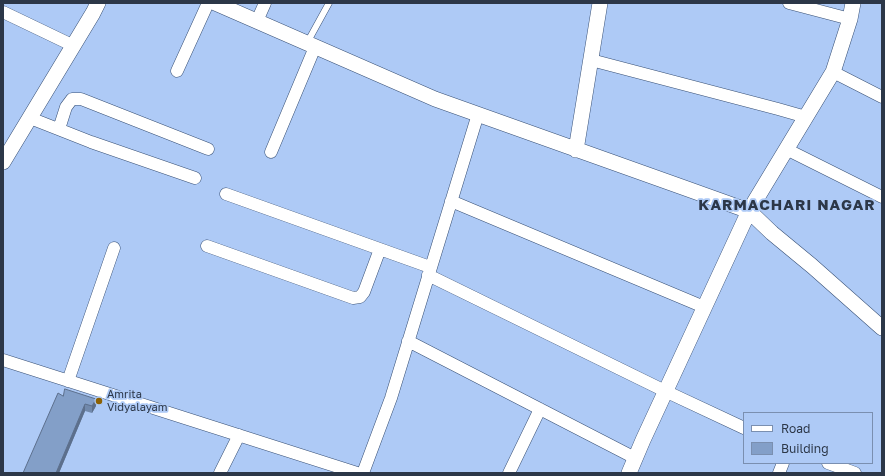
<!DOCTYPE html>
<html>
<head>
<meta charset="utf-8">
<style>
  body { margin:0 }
  #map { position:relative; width:885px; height:476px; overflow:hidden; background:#aecaf6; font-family:"Golos Text",sans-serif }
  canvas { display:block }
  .frame { position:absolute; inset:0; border:4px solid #2c3748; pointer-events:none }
  .legend { position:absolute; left:743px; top:412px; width:130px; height:52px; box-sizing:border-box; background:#aecaf6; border:1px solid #7a8fb0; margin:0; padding:5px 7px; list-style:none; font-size:12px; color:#2c3748 }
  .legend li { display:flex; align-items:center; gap:8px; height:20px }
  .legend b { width:20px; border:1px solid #7a8fb0 }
</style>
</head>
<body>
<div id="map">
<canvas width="885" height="476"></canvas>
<div class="frame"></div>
<ul class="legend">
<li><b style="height:5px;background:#fff"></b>Road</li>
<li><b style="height:11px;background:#839fc8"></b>Building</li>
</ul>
</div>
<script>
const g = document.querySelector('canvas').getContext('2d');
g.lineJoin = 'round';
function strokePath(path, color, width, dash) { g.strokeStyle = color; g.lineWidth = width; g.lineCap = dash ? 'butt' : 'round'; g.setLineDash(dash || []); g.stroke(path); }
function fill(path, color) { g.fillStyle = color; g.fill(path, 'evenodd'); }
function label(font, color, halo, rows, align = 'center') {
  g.font = font + ' "Golos Text",sans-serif'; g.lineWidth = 3.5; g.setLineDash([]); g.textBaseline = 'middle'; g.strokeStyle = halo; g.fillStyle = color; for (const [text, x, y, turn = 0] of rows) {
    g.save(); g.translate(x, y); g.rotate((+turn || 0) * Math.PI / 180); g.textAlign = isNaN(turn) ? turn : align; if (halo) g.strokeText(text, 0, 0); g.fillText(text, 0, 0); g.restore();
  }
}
const service = new Path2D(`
  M 307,43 L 329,3`);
const minor = new Path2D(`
  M 789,3 L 850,19
  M 3,12 L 74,46
  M 257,21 L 265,3
  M 591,60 L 778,109 L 806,117
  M 177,71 L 208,3
  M 833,72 L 882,97
  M 30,118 L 91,142 L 195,178
  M 59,129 L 66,107 L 72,99 L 81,99 L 208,149
  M 786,149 L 882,197
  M 271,152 L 315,47
  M 226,194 L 430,267
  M 451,201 L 704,307
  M 207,246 L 353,298 L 360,297 L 364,292 L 380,249
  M 428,275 L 665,391 L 744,428
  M 408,341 L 635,458
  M 3,360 L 357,473
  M 68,381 L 114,248
  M 828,463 L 855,473
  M 220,473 L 239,435
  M 363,473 L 391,398 L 478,114
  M 509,473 L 540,409
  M 779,473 L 783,463`);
const tertiary = new Path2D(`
  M 215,3 L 435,99 L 682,187 L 749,211 L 772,233 L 812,266 L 882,328
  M 576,150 L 600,3
  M 3,162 L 93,13 L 98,3
  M 629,473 L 643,440 L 749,211 L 833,72 L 850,19 L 853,3`);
strokePath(service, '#385075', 7);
strokePath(minor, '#385075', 13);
strokePath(tertiary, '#385075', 16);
strokePath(service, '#fff', 6);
strokePath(minor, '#fff', 12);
strokePath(tertiary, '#fff', 15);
fill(new Path2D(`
  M 63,396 L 96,406 L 92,413 L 85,411 L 59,473 L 23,473 Z`), '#7189ac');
fill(new Path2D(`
  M 96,399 L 96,406 L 92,413 L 92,406 Z
  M 85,404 L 85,411 L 59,473 L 56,473 Z`), '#5c6f8c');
const building = new Path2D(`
  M 65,389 L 96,399 L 92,406 L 85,404 L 56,473 L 23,473 L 58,393 L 63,396 Z`);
fill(building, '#839fc8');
strokePath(building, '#5c6f8c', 1);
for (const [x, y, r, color] of [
  [99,401,4,"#8c6104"]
]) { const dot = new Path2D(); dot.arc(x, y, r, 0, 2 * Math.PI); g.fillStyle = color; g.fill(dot); strokePath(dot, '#aecaf6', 1.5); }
label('11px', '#2c3748', '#aecaf6', [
  ["Amrita",107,395],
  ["Vidyalayam",107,408]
], 'left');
g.letterSpacing = '1px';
label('bold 15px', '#2c3748', '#aecaf6', [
  ["KARMACHARI NAGAR",787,205]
]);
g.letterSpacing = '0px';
</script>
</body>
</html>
